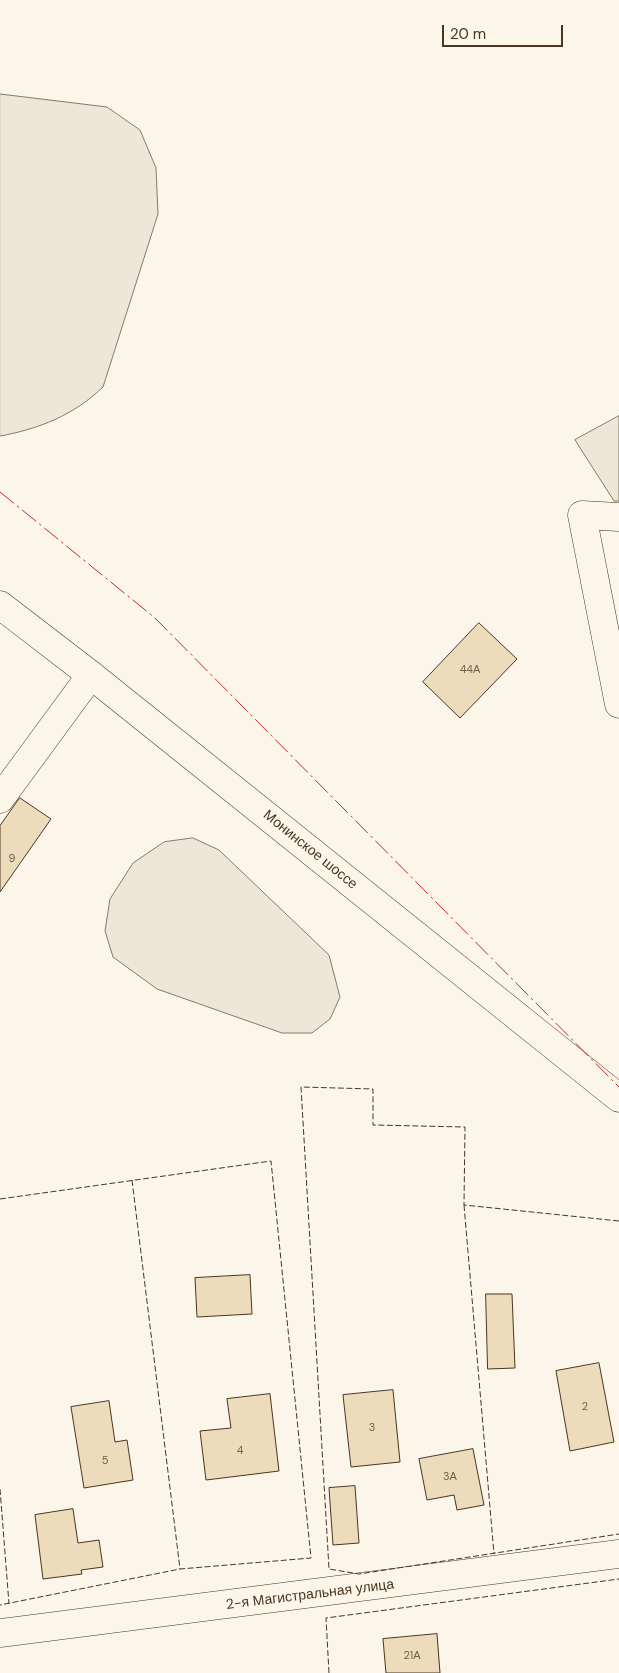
<!DOCTYPE html>
<html>
<head>
<meta charset="utf-8">
<style>
  body { margin:0 }
  #map { position:relative; width:619px; height:1673px; overflow:hidden; background:#fbf6e9; font-family:"DM Sans",sans-serif }
  canvas { display:block }
  .scale { position:absolute; left:442px; top:25px; width:121px; height:22px; box-sizing:border-box; border:2px solid #4a3520; border-top:0; padding-left:6px; font-size:15px; line-height:18px; white-space:nowrap; color:#4a3520; -webkit-text-stroke:4px #fbf6e9; paint-order:stroke }
</style>
</head>
<body>
<div id="map">
<canvas width="619" height="1673"></canvas>
<div class="scale">20 m</div>
</div>
<script>
const g = document.querySelector('canvas').getContext('2d');
g.lineJoin = 'round';
function fill(path, color) { g.fillStyle = color; g.fill(path, 'evenodd'); }
function strokePath(path, color, width, dash) { g.strokeStyle = color; g.lineWidth = width; g.lineCap = dash ? 'butt' : 'round'; g.setLineDash(dash || []); g.stroke(path); }
function label(font, color, halo, rows, align = 'center') {
  g.font = font + ' "DM Sans",sans-serif'; g.lineWidth = 4; g.setLineDash([]); g.textBaseline = 'middle'; g.strokeStyle = halo; g.fillStyle = color; for (const [text, x, y, turn = 0] of rows) {
    g.save(); g.translate(x, y); g.rotate((+turn || 0) * Math.PI / 180); g.textAlign = isNaN(turn) ? turn : align; if (halo) g.strokeText(text, 0, 0); g.fillText(text, 0, 0); g.restore();
  }
}
const green = new Path2D(`
  M 0,94 L 107,107 L 140,130 L 156,168 L 158,214 L 103,387 C 74,415 39,429 0,436 Z
  M 619,416 L 619,501 L 614,501 L 575,440 Z
  M 193,838 L 219,850 L 329,955 L 340,997 L 330,1019 L 312,1033 L 282,1033 L 157,989 L 113,957 L 105,931 L 110,899 L 133,863 L 164,842 Z`);
fill(green, '#ede6d9');
strokePath(green, '#887966', 1);
const building = new Path2D(`
  M 479,623 L 517,659 L 460,718 L 423,682 Z
  M 20,798 L 51,819 L 0,892 L 0,826 Z
  M 250,1275 L 252,1314 L 197,1317 L 195,1278 Z
  M 486,1294 L 512,1294 L 515,1368 L 488,1369 Z
  M 599,1363 L 614,1442 L 570,1451 L 556,1371 Z
  M 393,1390 L 400,1462 L 351,1467 L 343,1395 Z
  M 270,1394 L 279,1471 L 206,1480 L 200,1431 L 231,1428 L 227,1399 Z
  M 109,1401 L 115,1442 L 127,1440 L 133,1480 L 84,1488 L 71,1407 Z
  M 473,1449 L 484,1505 L 457,1510 L 454,1495 L 427,1500 L 419,1459 Z
  M 355,1486 L 359,1543 L 333,1545 L 329,1488 Z
  M 73,1509 L 78,1543 L 99,1540 L 103,1567 L 81,1570 L 82,1574 L 43,1579 L 35,1515 Z
  M 437,1634 L 440,1673 L 386,1673 L 383,1639 Z`);
fill(building, '#ecdcbc');
strokePath(building, '#4a3520', 1);
const minor = new Path2D(`
  M 619,517 L 582,515 L 619,704
  M 0,799 L 91,675
  M 0,1633 L 619,1554`);
const major = new Path2D(`
  M 0,605 L 91,675 L 619,1098`);
strokePath(minor, '#4a3520', 29);
strokePath(major, '#4a3520', 29);
strokePath(minor, '#fbf6e9', 28);
strokePath(major, '#fbf6e9', 28);
strokePath(new Path2D(`
  M 132,1180 L 180,1569
  M 0,1199 L 271,1161 L 311,1558 L 180,1569 L 0,1605
  M 464,1205 L 494,1554
  M 619,1221 L 464,1205 L 465,1127 L 373,1125 L 373,1089 L 301,1087 L 329,1569 L 359,1574 L 619,1534
  M 0,1489 L 9,1604
  M 329,1673 L 326,1618 L 619,1579`), '#4a3520', 1, [6, 2.5]);
strokePath(new Path2D(`
  M 0,492 L 155,618 L 619,1087`), '#c62828', 1, [18, 4, 2.5, 4]);
label('11px', '#725f47', null, [
  ["44А",470,670],
  ["9",12,859],
  ["2",585,1407],
  ["3",372,1428],
  ["4",240,1451],
  ["5",105,1461],
  ["3А",450,1477],
  ["21А",412,1656]
]);
label('14px', '#4a3520', '#fbf6e9', [
  ["Монинское шоссе",310,850,39],
  ["2-я Магистральная улица",310,1595,-7]
]);
</script>
</body>
</html>
